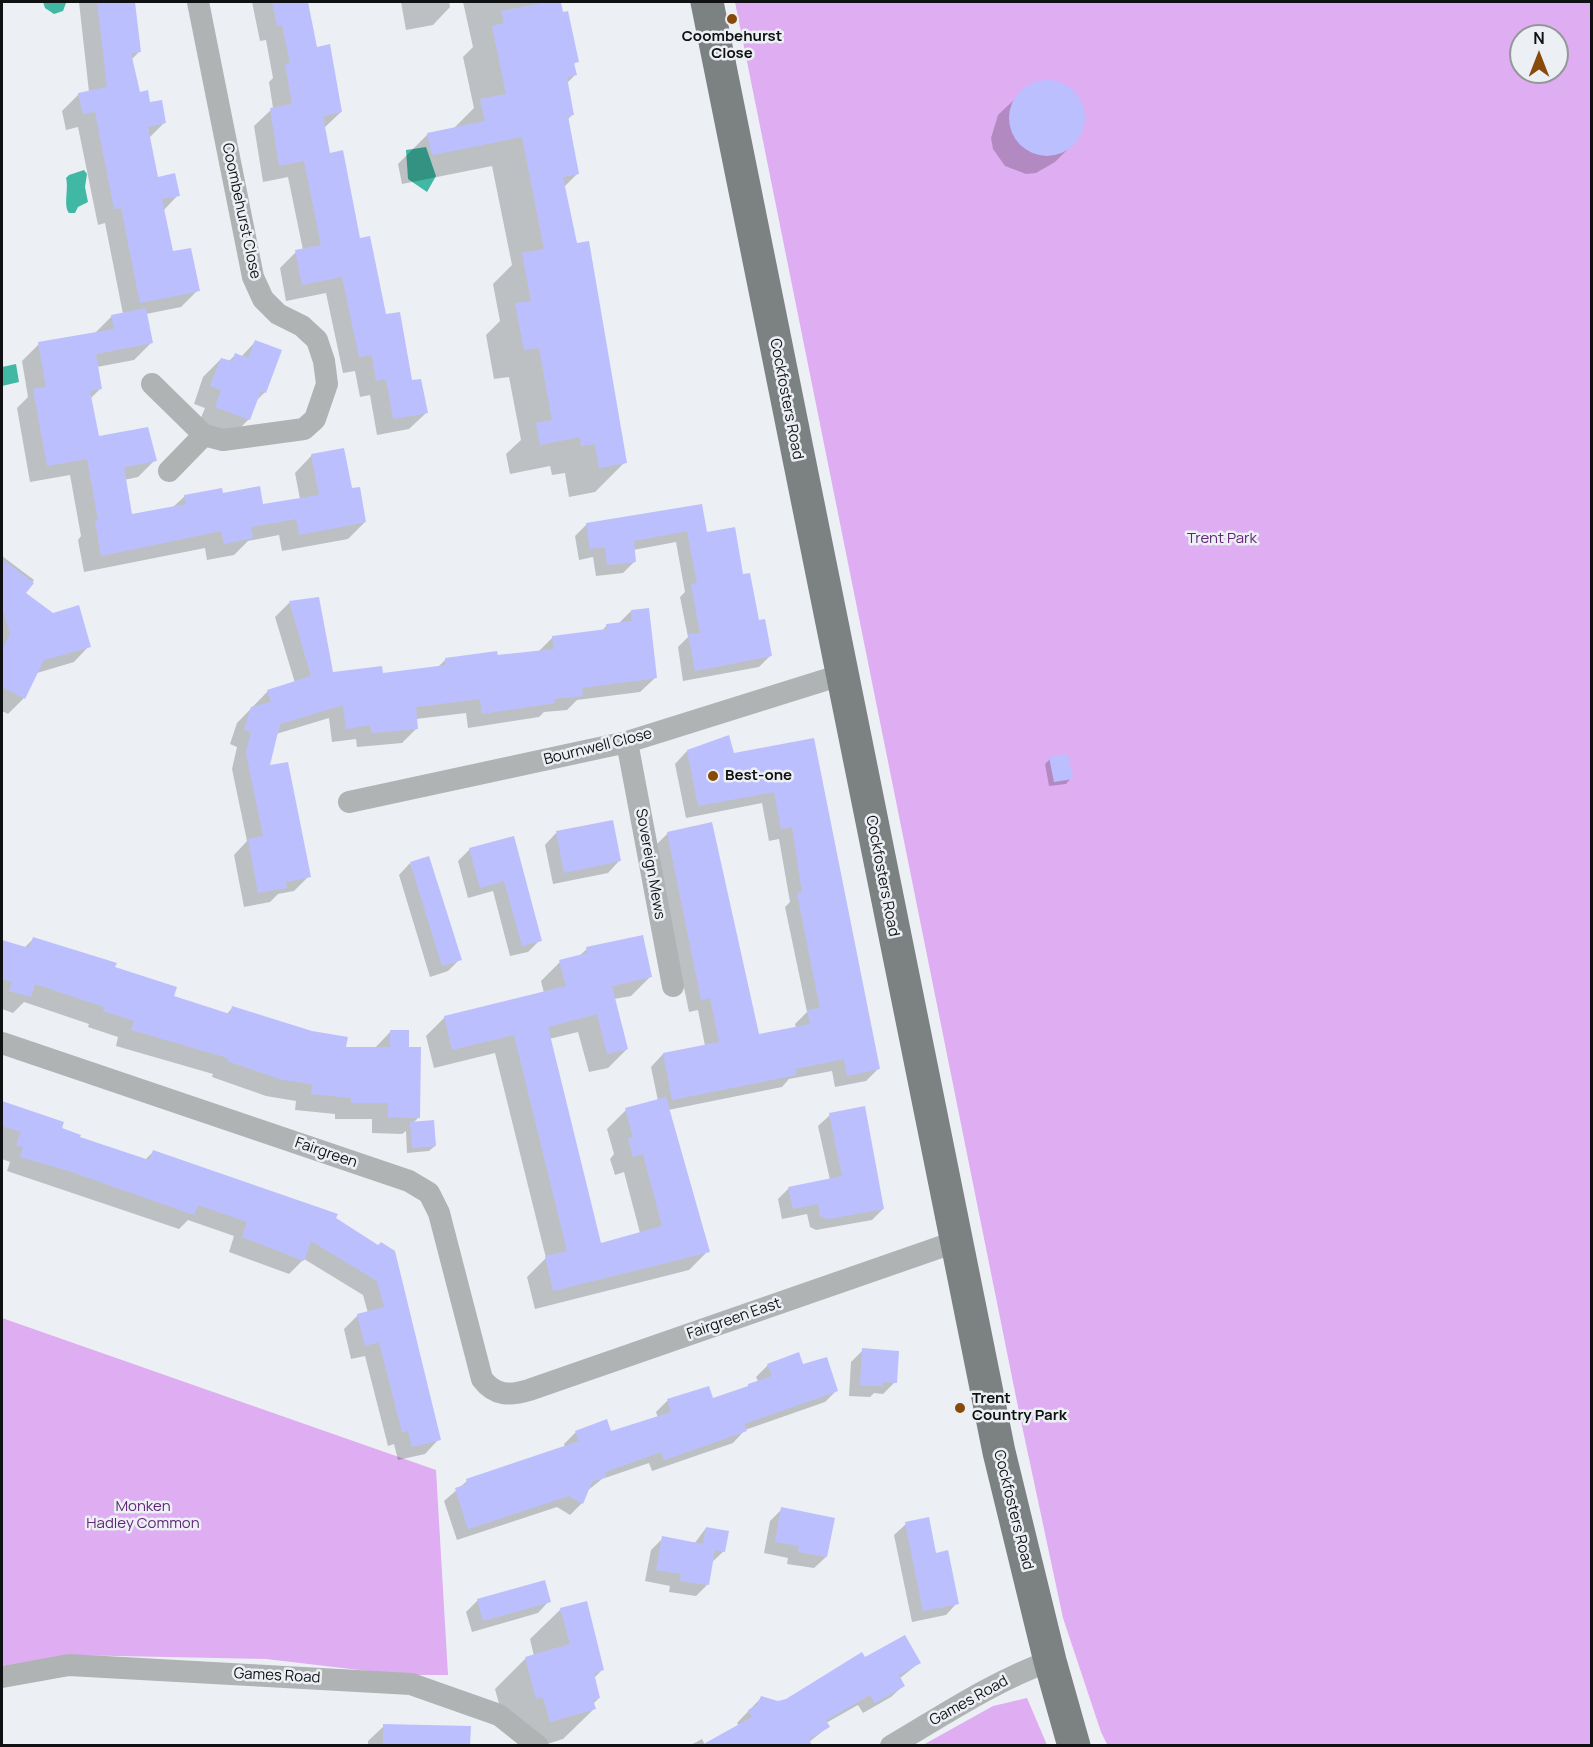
<!DOCTYPE html>
<html>
<head>
<meta charset="utf-8">
<style>
  body { margin:0 }
  #map { position:relative; width:1593px; height:1747px; overflow:hidden; background:#ecf0f4; font-family:Manrope,sans-serif }
  canvas { display:block }
  .frame { position:absolute; inset:0; border:3px solid #101113; pointer-events:none }
  .north { position:absolute; left:1509px; top:24px; width:60px; height:60px; box-sizing:border-box; background:#ecf0f4; border:2px solid #94979a; border-radius:50%; rotate:0deg; font-size:16px; font-weight:700; line-height:24px; text-align:center; color:#101113 }
  .north::after { content:''; display:block; margin:auto; width:21px; height:27px; background:#884a0b; clip-path:polygon(50% 0,100% 100%,50% 72%,0 100%) }
</style>
</head>
<body>
<div id="map">
<canvas width="1593" height="1747"></canvas>
<div class="frame"></div>
<div class="north">N</div>
</div>
<script>
const g = document.querySelector('canvas').getContext('2d');
g.lineJoin = 'round';
function fill(path, color) { g.fillStyle = color; g.fill(path, 'evenodd'); }
function strokePath(path, color, width, dash) { g.strokeStyle = color; g.lineWidth = width; g.lineCap = dash ? 'butt' : 'round'; g.setLineDash(dash || []); g.stroke(path); }
function label(font, color, halo, rows, align = 'center') {
  g.font = font + ' Manrope,sans-serif'; g.lineWidth = 5; g.setLineDash([]); g.textBaseline = 'middle'; g.strokeStyle = halo; g.fillStyle = color; for (const [text, x, y, turn = 0] of rows) {
    g.save(); g.translate(x, y); g.rotate((+turn || 0) * Math.PI / 180); g.textAlign = isNaN(turn) ? turn : align; if (halo) g.strokeText(text, 0, 0); g.fillText(text, 0, 0); g.restore();
  }
}
fill(new Path2D(`
  M 735,2 L 1591,2 L 1591,1745 L 1108,1746 L 1101,1732 L 1063,1618 L 1018,1407 ZM 1521,36 L 1557,36 L 1557,72 L 1521,72 Z
  M 2,1318 L 436,1470 L 448,1675 L 402,1675 L 266,1659 L 68,1655 L 2,1666 Z
  M 1027,1698 L 1047,1745 L 923,1745 L 993,1706 Z`), '#dfadf2');
fill(new Path2D(`
  M 43,2 L 66,2 L 66,3 L 63,11 L 54,14 L 45,8 Z
  M 426,147 L 436,176 L 427,192 L 408,179 L 406,150 Z
  M 84,170 L 87,174 L 85,187 L 88,202 L 78,207 L 75,213 L 69,213 C 63,205 69,189 66,178 L 69,175 Z
  M 16,364 L 19,382 L 2,386 L 2,367 Z`), '#40b8a4');
fill(new Path2D(`
  M 79,2 L 133,2 L 139,52 L 131,60 L 139,94 L 165,122 L 149,138 L 157,179 L 178,195 L 163,211 L 171,253 L 198,290 L 181,307 L 146,314 L 151,343 L 134,360 L 97,367 L 100,389 L 90,399 L 97,438 L 155,460 L 138,477 L 124,480 L 131,515 L 173,507 L 185,496 L 222,495 L 262,506 L 300,499 L 295,473 L 312,455 L 351,490 L 365,522 L 348,539 L 282,551 L 279,535 L 248,541 L 234,555 L 207,560 L 205,548 L 84,572 L 78,540 L 81,536 L 70,475 L 30,482 L 17,408 L 28,397 L 22,361 L 39,344 L 95,333 L 112,316 L 123,314 L 105,223 L 98,225 L 78,127 L 66,130 L 62,111 L 79,94 L 89,92 Z
  M 252,2 L 306,2 L 316,48 L 341,112 L 324,128 L 329,154 L 384,316 L 426,413 L 409,429 L 377,435 L 370,395 L 360,397 L 355,371 L 343,373 L 326,293 L 286,301 L 280,268 L 296,252 L 303,250 L 288,177 L 263,182 L 254,126 L 273,108 L 269,82 L 273,78 L 266,40 L 260,41 Z
  M 401,2 L 449,2 L 450,7 L 433,25 L 406,30 Z
  M 463,2 L 559,2 L 577,61 L 573,65 L 575,75 L 566,84 L 573,114 L 567,120 L 578,173 L 564,187 L 625,462 L 595,492 L 569,497 L 565,473 L 552,475 L 550,466 L 510,474 L 506,454 L 521,440 L 509,377 L 494,379 L 486,335 L 500,321 L 493,284 L 512,265 L 492,166 L 402,184 L 398,164 L 428,134 L 453,129 L 474,108 L 463,57 L 473,47 Z
  M 1049,82 L 1061,85 L 1079,101 L 1083,125 L 1073,144 L 1055,162 L 1036,173 L 1026,174 L 1005,166 L 993,149 L 991,138 L 998,115 L 1017,97 L 1037,83 Z
  M 255,342 L 265,392 L 255,402 L 249,419 L 231,437 L 198,425 L 205,408 L 194,404 L 203,377 L 221,359 L 228,362 L 235,355 L 241,357 Z
  M 700,505 L 706,534 L 742,576 L 770,656 L 759,667 L 683,681 L 678,647 L 688,637 L 680,597 L 685,592 L 676,542 L 633,550 L 635,561 L 623,573 L 596,576 L 593,557 L 579,560 L 575,536 L 586,525 Z
  M 2,556 L 34,580 L 24,594 L 89,646 L 74,662 L 37,673 L 24,698 L 8,714 L 2,711 Z
  M 318,598 L 332,674 L 381,674 L 437,668 L 446,659 L 538,652 L 553,637 L 601,632 L 607,625 L 618,624 L 631,611 L 655,678 L 640,692 L 577,700 L 567,710 L 544,712 L 539,717 L 468,728 L 466,713 L 416,719 L 417,728 L 402,743 L 357,747 L 356,739 L 332,742 L 329,718 L 276,734 L 268,767 L 309,876 L 294,891 L 278,894 L 270,902 L 244,907 L 234,855 L 247,841 L 232,769 L 237,747 L 230,744 L 237,723 L 268,691 L 295,683 L 275,617 L 289,603 Z
  M 813,740 L 879,1068 L 866,1081 L 835,1087 L 832,1071 L 789,1079 L 782,1087 L 668,1110 L 708,1251 L 689,1270 L 535,1309 L 527,1277 L 546,1258 L 495,1053 L 434,1068 L 426,1036 L 445,1017 L 544,993 L 541,981 L 560,962 L 578,957 L 587,949 L 650,977 L 631,996 L 614,999 L 627,1049 L 608,1068 L 589,1072 L 578,1032 L 549,1039 L 600,1245 L 640,1233 L 624,1172 L 615,1175 L 610,1159 L 614,1154 L 607,1129 L 626,1110 L 658,1101 L 651,1067 L 663,1054 L 705,1046 L 698,1010 L 689,1012 L 655,846 L 668,833 L 758,1036 L 796,1028 L 795,1024 L 807,1012 L 785,907 L 790,902 L 779,839 L 769,841 L 762,803 L 686,818 L 675,764 L 687,751 L 733,755 Z
  M 1050,759 L 1071,778 L 1066,784 L 1049,786 L 1045,764 Z
  M 556,833 L 619,861 L 608,873 L 553,884 L 545,845 Z
  M 513,837 L 540,940 L 528,952 L 510,956 L 493,891 L 468,898 L 458,861 L 470,849 Z
  M 410,863 L 460,959 L 448,971 L 430,977 L 399,875 Z
  M 33,939 L 115,964 L 113,968 L 172,997 L 226,1015 L 233,1007 L 345,1048 L 374,1049 L 391,1031 L 407,1049 L 419,1117 L 413,1123 L 435,1146 L 429,1151 L 407,1153 L 406,1131 L 402,1134 L 372,1133 L 372,1119 L 335,1119 L 335,1114 L 295,1110 L 296,1101 L 266,1096 L 212,1077 L 213,1074 L 116,1046 L 118,1037 L 88,1027 L 89,1024 L 24,1002 L 13,1013 L 2,1009 L 2,941 L 24,948 Z
  M 2,1102 L 62,1123 L 60,1129 L 78,1138 L 145,1160 L 153,1152 L 334,1219 L 378,1247 L 439,1439 L 425,1454 L 398,1460 L 394,1444 L 388,1446 L 365,1356 L 351,1359 L 344,1329 L 358,1315 L 368,1313 L 363,1295 L 304,1259 L 289,1274 L 229,1252 L 234,1236 L 188,1220 L 179,1229 L 7,1171 L 10,1162 L 2,1159 Z
  M 830,1115 L 883,1209 L 872,1220 L 816,1230 L 810,1227 L 807,1214 L 782,1219 L 778,1199 L 789,1188 L 830,1180 L 818,1126 Z
  M 863,1350 L 895,1382 L 883,1394 L 874,1393 L 870,1397 L 849,1396 L 851,1362 Z
  M 768,1365 L 802,1366 L 837,1390 L 825,1402 L 745,1430 L 733,1443 L 652,1471 L 649,1463 L 602,1479 L 587,1491 L 582,1503 L 570,1515 L 557,1507 L 457,1540 L 444,1501 L 467,1481 L 565,1447 L 564,1444 L 576,1432 L 610,1433 L 658,1418 L 656,1412 L 667,1401 L 708,1387 L 712,1400 L 759,1383 L 756,1377 Z
  M 782,1509 L 826,1557 L 814,1568 L 787,1564 L 788,1558 L 764,1553 L 770,1521 Z
  M 906,1524 L 957,1603 L 946,1615 L 912,1622 L 894,1535 Z
  M 706,1528 L 724,1551 L 711,1563 L 707,1585 L 696,1596 L 669,1592 L 670,1586 L 645,1581 L 651,1550 L 663,1538 L 694,1544 Z
  M 478,1600 L 549,1601 L 538,1613 L 472,1632 L 466,1612 Z
  M 561,1609 L 602,1670 L 593,1679 L 599,1698 L 593,1704 L 594,1709 L 563,1739 L 541,1746 L 518,1746 L 512,1727 L 506,1729 L 495,1689 L 526,1658 L 534,1656 L 530,1639 Z
  M 865,1659 L 919,1663 L 899,1679 L 903,1686 L 891,1697 L 863,1713 L 858,1705 L 826,1723 L 828,1727 L 804,1746 L 689,1746 L 702,1739 L 705,1745 L 739,1726 L 737,1723 L 761,1698 L 778,1702 L 786,1700 Z
  M 384,1726 L 469,1746 L 368,1746 L 368,1741 Z`), '#0003');
fill(new Path2D(`
  M 97,2 L 135,2 L 141,52 L 131,53 L 140,92 L 148,90 L 150,102 L 162,100 L 166,123 L 148,127 L 158,177 L 175,173 L 180,196 L 162,199 L 173,251 L 191,248 L 200,291 L 140,303 L 121,208 L 114,209 L 95,112 L 83,114 L 78,93 L 107,87 Z
  M 272,2 L 308,2 L 317,47 L 330,44 L 342,112 L 323,116 L 330,153 L 343,150 L 360,238 L 370,236 L 386,314 L 400,312 L 412,380 L 421,379 L 428,413 L 393,419 L 386,379 L 376,381 L 372,355 L 359,357 L 342,277 L 302,285 L 295,250 L 321,245 L 304,161 L 279,166 L 270,108 L 292,104 L 285,64 L 290,63 L 282,25 L 277,26 Z
  M 548,2 L 561,2 L 563,12 L 568,11 L 579,62 L 574,63 L 577,75 L 567,77 L 574,115 L 568,116 L 579,174 L 563,177 L 577,243 L 589,241 L 627,463 L 599,468 L 595,444 L 581,446 L 580,437 L 540,445 L 536,423 L 552,420 L 539,348 L 524,350 L 515,303 L 531,301 L 522,253 L 544,249 L 522,137 L 432,155 L 427,133 L 485,121 L 480,99 L 506,94 L 492,26 L 504,23 L 501,11 Z
  M1009 118a38 38 0 1 1 76 0a38 38 0 1 1-76 0Z
  M 146,308 L 153,343 L 96,354 L 102,389 L 90,391 L 99,436 L 148,427 L 157,461 L 124,467 L 132,514 L 186,504 L 184,495 L 222,488 L 223,493 L 260,486 L 263,504 L 319,495 L 311,454 L 344,448 L 352,488 L 360,487 L 366,522 L 299,535 L 296,519 L 251,527 L 253,538 L 224,544 L 221,531 L 101,556 L 95,521 L 98,520 L 87,459 L 47,466 L 33,389 L 46,387 L 38,342 L 114,329 L 111,315 Z
  M 255,340 L 282,350 L 266,393 L 261,391 L 250,420 L 215,407 L 221,390 L 210,386 L 221,358 L 232,361 L 235,353 L 248,358 Z
  M 702,504 L 707,532 L 735,527 L 743,574 L 750,573 L 759,620 L 765,619 L 772,656 L 695,671 L 688,634 L 700,633 L 691,584 L 697,583 L 687,531 L 634,541 L 636,562 L 607,565 L 605,547 L 590,549 L 586,523 Z
  M 2,559 L 34,583 L 26,593 L 53,613 L 79,605 L 91,647 L 44,660 L 25,699 L 2,687 L 2,650 L 10,634 L 2,607 Z
  M 319,597 L 333,672 L 382,666 L 383,673 L 446,665 L 445,658 L 497,651 L 498,655 L 554,649 L 552,636 L 607,629 L 606,624 L 632,621 L 631,610 L 649,608 L 657,678 L 582,688 L 583,696 L 554,699 L 555,703 L 482,714 L 480,699 L 416,707 L 418,729 L 372,733 L 370,725 L 346,729 L 343,705 L 280,724 L 270,765 L 288,762 L 311,877 L 286,882 L 287,888 L 258,893 L 248,839 L 263,836 L 246,753 L 251,732 L 244,730 L 251,707 L 271,702 L 267,690 L 311,676 L 289,601 Z
  M 729,735 L 734,753 L 814,738 L 880,1069 L 847,1076 L 844,1059 L 795,1069 L 796,1075 L 672,1100 L 663,1053 L 719,1042 L 710,998 L 701,1000 L 667,832 L 712,822 L 759,1034 L 810,1024 L 807,1010 L 820,1008 L 797,893 L 802,892 L 792,827 L 781,829 L 774,792 L 698,806 L 687,750 Z
  M 1068,754 L 1073,779 L 1054,782 L 1049,757 Z
  M 613,820 L 621,861 L 564,873 L 556,831 Z
  M 514,836 L 542,941 L 522,946 L 504,881 L 480,888 L 469,848 Z
  M 429,856 L 462,960 L 442,966 L 410,862 Z
  M 643,935 L 652,977 L 612,986 L 628,1049 L 607,1054 L 597,1014 L 548,1027 L 601,1243 L 662,1226 L 643,1154 L 633,1157 L 628,1138 L 633,1137 L 625,1108 L 666,1097 L 710,1252 L 553,1291 L 545,1256 L 567,1251 L 514,1035 L 452,1050 L 444,1016 L 566,986 L 559,960 L 587,953 L 586,947 Z
  M 33,937 L 117,963 L 115,967 L 177,987 L 174,996 L 230,1014 L 232,1006 L 312,1031 L 348,1037 L 346,1047 L 390,1047 L 390,1030 L 409,1030 L 409,1047 L 421,1047 L 420,1118 L 388,1117 L 388,1103 L 351,1103 L 351,1098 L 311,1094 L 312,1084 L 283,1080 L 227,1061 L 228,1058 L 131,1030 L 134,1021 L 103,1011 L 104,1007 L 35,984 L 31,997 L 9,991 L 12,982 L 2,979 L 2,940 L 29,948 Z
  M 2,1101 L 64,1122 L 62,1128 L 81,1135 L 80,1137 L 149,1160 L 153,1150 L 338,1214 L 336,1218 L 378,1245 L 381,1242 L 395,1251 L 441,1440 L 412,1447 L 408,1431 L 402,1432 L 379,1342 L 365,1346 L 357,1314 L 384,1307 L 377,1281 L 311,1241 L 304,1261 L 242,1237 L 247,1222 L 198,1205 L 194,1215 L 69,1171 L 20,1157 L 23,1147 L 16,1145 L 21,1132 L 2,1126 Z
  M 865,1106 L 884,1209 L 828,1219 L 820,1216 L 818,1204 L 793,1209 L 788,1187 L 842,1176 L 829,1113 Z
  M 434,1120 L 436,1146 L 412,1148 L 410,1122 Z
  M 862,1348 L 899,1351 L 897,1383 L 883,1382 L 883,1386 L 860,1385 Z
  M 799,1352 L 803,1364 L 827,1357 L 838,1391 L 744,1424 L 747,1431 L 710,1444 L 664,1460 L 661,1452 L 605,1472 L 606,1477 L 592,1482 L 583,1504 L 569,1496 L 468,1529 L 455,1488 L 467,1484 L 466,1479 L 579,1441 L 575,1431 L 607,1419 L 611,1431 L 671,1412 L 667,1399 L 709,1386 L 713,1398 L 748,1386 L 748,1384 L 772,1376 L 767,1364 Z
  M 781,1507 L 835,1518 L 827,1557 L 798,1552 L 799,1546 L 775,1542 Z
  M 929,1517 L 936,1553 L 948,1550 L 959,1604 L 923,1611 L 905,1522 Z
  M 706,1527 L 729,1531 L 725,1552 L 715,1550 L 709,1585 L 680,1581 L 681,1574 L 656,1570 L 662,1536 L 703,1544 Z
  M 545,1580 L 551,1602 L 483,1621 L 477,1599 Z
  M 587,1601 L 604,1670 L 594,1673 L 600,1698 L 593,1700 L 596,1709 L 550,1722 L 543,1697 L 536,1699 L 525,1657 L 570,1644 L 560,1608 Z
  M 905,1635 L 921,1663 L 899,1675 L 905,1686 L 875,1703 L 870,1695 L 826,1720 L 830,1727 L 809,1739 L 812,1746 L 700,1746 L 752,1717 L 748,1710 L 757,1705 L 761,1696 L 778,1701 L 786,1699 L 862,1652 L 865,1657 Z
  M 383,1724 L 471,1726 L 470,1746 L 383,1746 Z`), '#bcbffe');
strokePath(new Path2D(`
  M 152,384 L 204,435 L 223,440 L 304,429 L 315,419 L 327,384 L 324,361 L 317,340 L 302,326 L 278,314 L 263,299 L 253,277 L 198,2
  M 169,471 L 204,435
  M 627,742 L 673,986
  M 349,802 L 627,742 L 841,675
  M 2,1043 L 409,1181 L 429,1193 L 439,1213 L 482,1379 C 495,1396 510,1396 529,1390 L 955,1242
  M 2,1677 L 69,1665 L 411,1684 L 499,1715 L 538,1746
  M 891,1746 C 942,1716 994,1681 1050,1661`), '#b0b3b4', 22);
strokePath(new Path2D(`
  M 707,2 L 999,1452 L 1050,1661 L 1074,1746`), '#7c8182', 33);
for (const [x, y, r, color] of [
  [732,19,6,"#884a0b"],
  [713,776,6,"#884a0b"],
  [960,1408,6,"#884a0b"]
]) { const dot = new Path2D(); dot.arc(x, y, r, 0, 2 * Math.PI); g.fillStyle = color; g.fill(dot); strokePath(dot, '#ecf0f4', 2); }
label('bold 15px', '#101113', '#ecf0f4', [
  ["Coombehurst",732,37,"center"],
  ["Close",732,54,"center"],
  ["Best-one",725,776],
  ["Trent",972,1399],
  ["Country Park",972,1416]
], 'left');
label('15px', '#101113', '#ecf0f4', [
  ["Coombehurst Close",241,211,78],
  ["Cockfosters Road",786,399,79],
  ["Bournwell Close",598,747,-14],
  ["Sovereign Mews",650,864,80],
  ["Cockfosters Road",882,876,79],
  ["Fairgreen",326,1153,19],
  ["Fairgreen East",734,1319,-19],
  ["Cockfosters Road",1013,1510,76],
  ["Games Road",277,1676,3],
  ["Games Road",969,1701,-29]
]);
label('15px', '#612577', '#ecf0f4', [
  ["Trent Park",1222,539],
  ["Monken",143,1507],
  ["Hadley Common",143,1524]
]);
</script>
</body>
</html>
